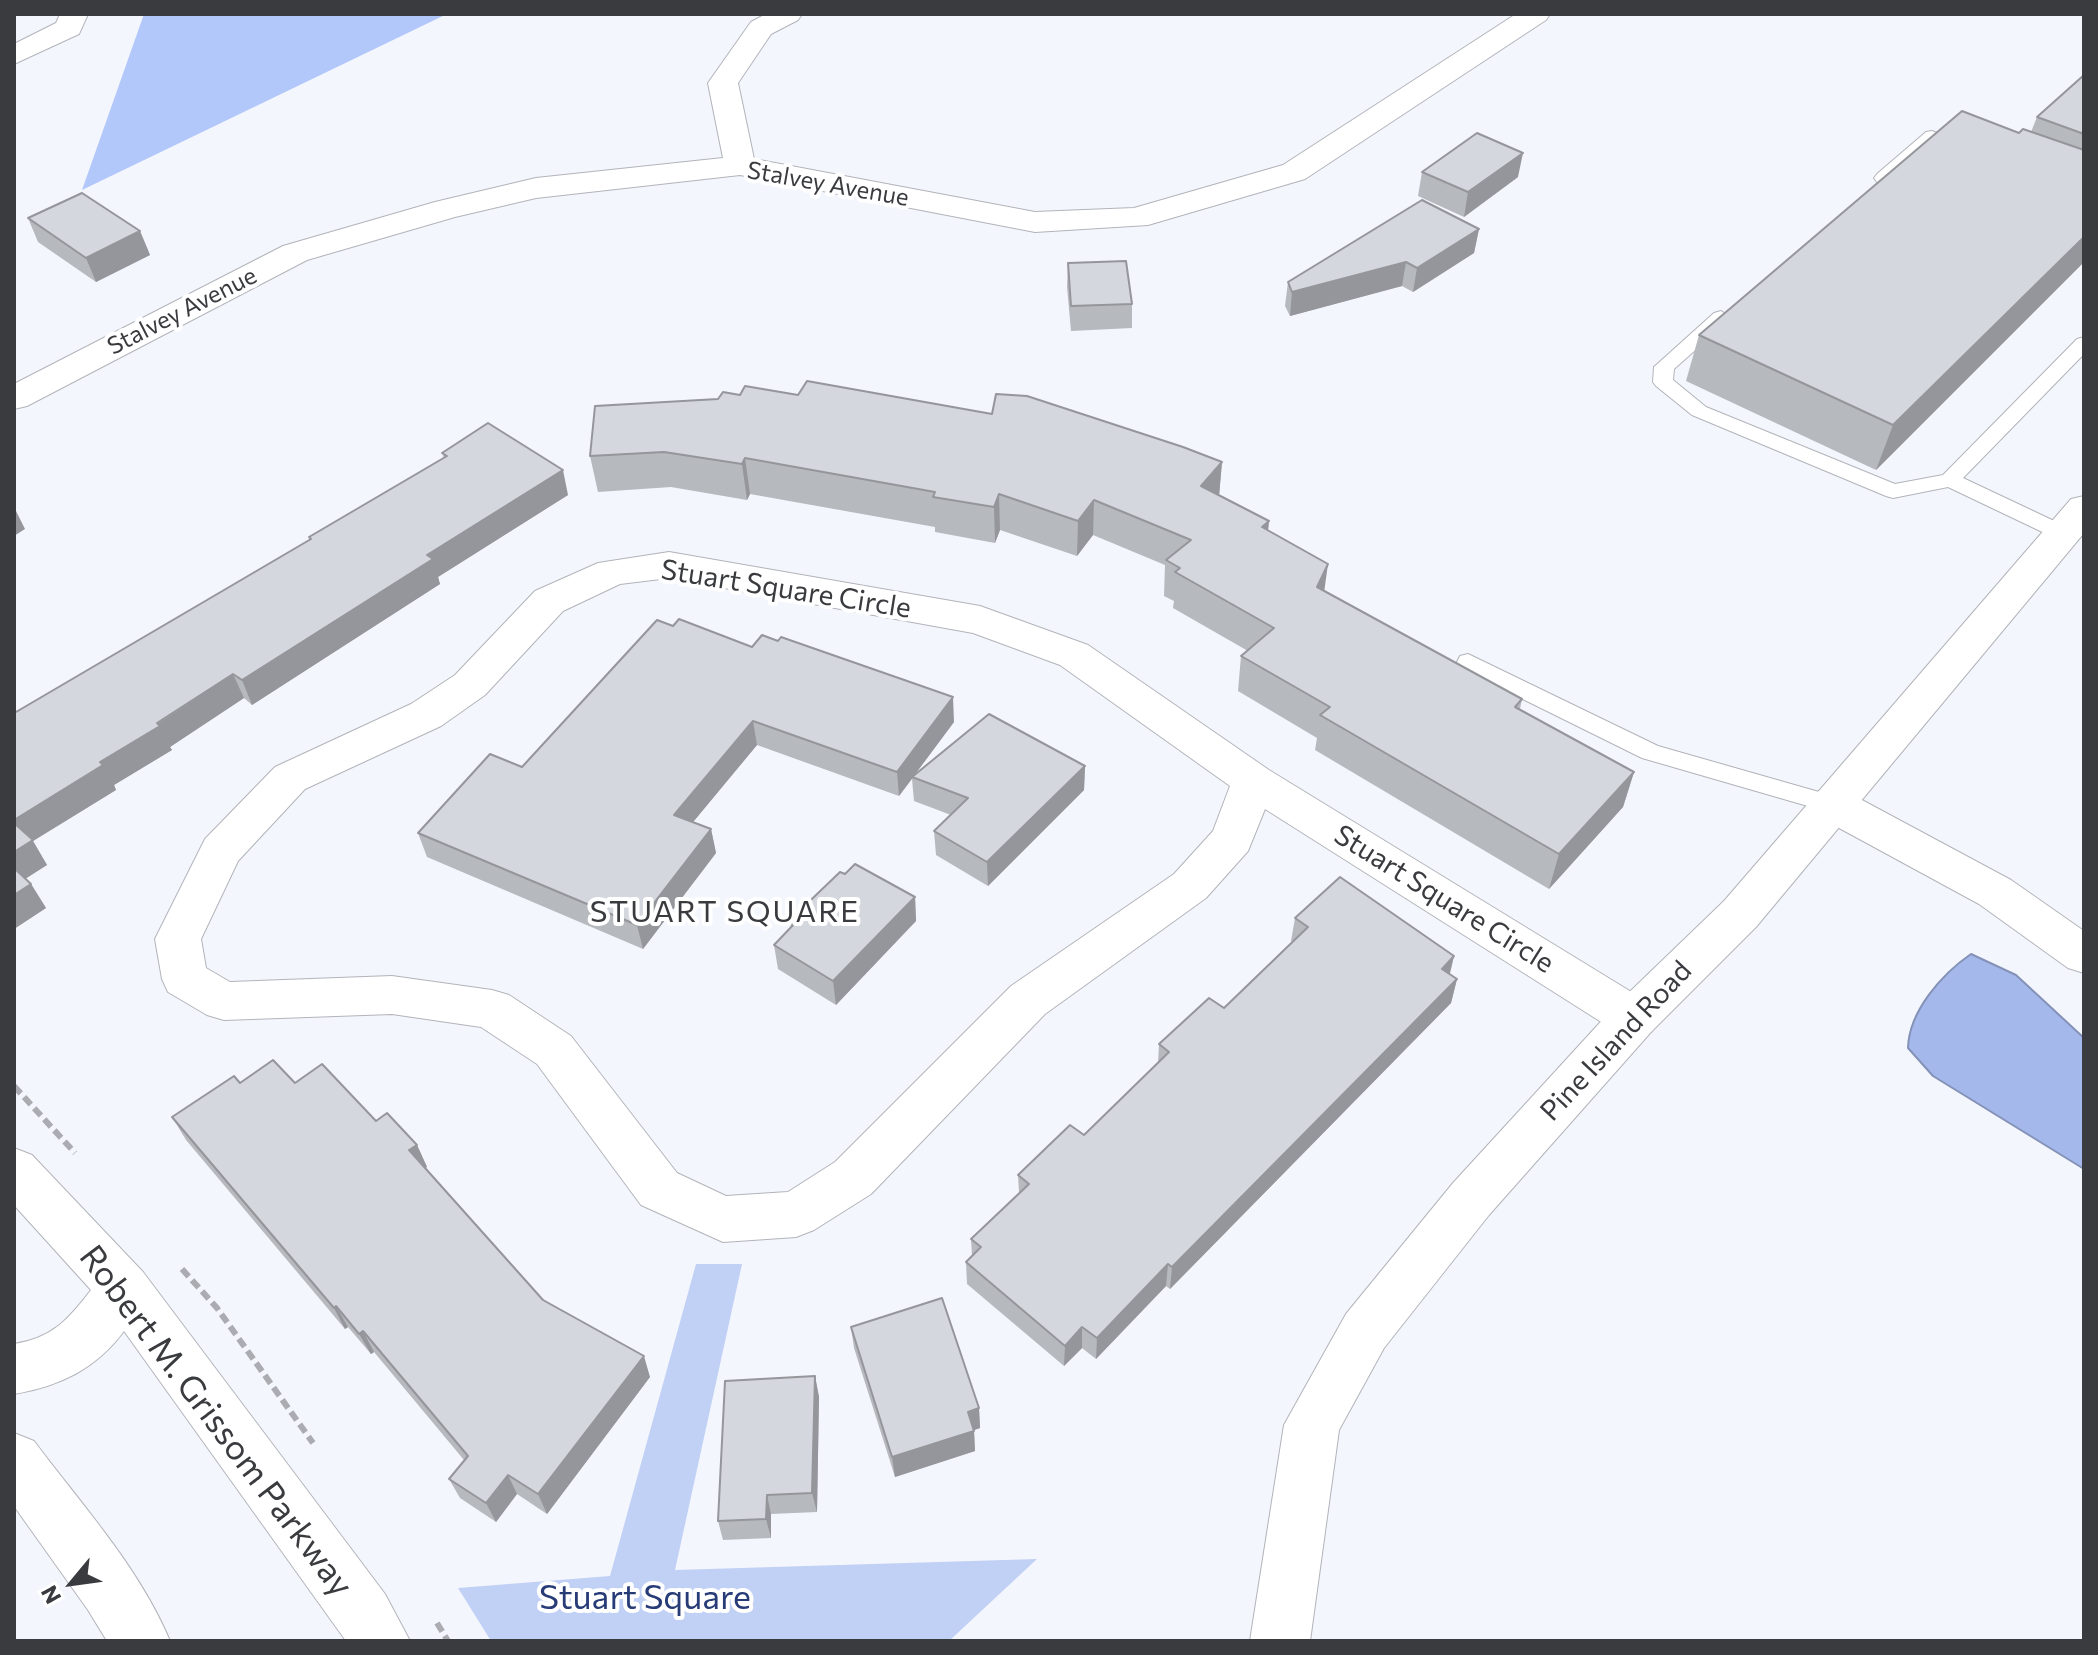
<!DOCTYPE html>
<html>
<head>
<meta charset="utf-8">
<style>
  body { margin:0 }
  #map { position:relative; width:2098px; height:1655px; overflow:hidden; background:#f4f6fd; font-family:Commissioner,sans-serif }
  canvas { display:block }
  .frame { position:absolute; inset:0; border:16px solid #3a3b3e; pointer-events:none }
  .north { position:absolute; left:32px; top:1543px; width:80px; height:80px; -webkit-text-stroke:6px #fff; paint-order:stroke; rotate:241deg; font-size:22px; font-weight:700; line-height:32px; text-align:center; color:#3a3b3e }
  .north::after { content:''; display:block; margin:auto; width:28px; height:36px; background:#3a3b3e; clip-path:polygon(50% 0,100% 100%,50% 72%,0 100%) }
</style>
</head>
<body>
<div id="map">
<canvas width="2098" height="1655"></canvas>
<div class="frame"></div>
<div class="north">N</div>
</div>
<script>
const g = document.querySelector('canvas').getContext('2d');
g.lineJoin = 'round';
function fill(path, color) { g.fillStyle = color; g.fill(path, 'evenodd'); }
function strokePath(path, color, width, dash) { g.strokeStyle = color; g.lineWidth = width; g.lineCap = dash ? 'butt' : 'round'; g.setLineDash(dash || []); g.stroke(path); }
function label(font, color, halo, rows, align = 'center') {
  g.font = font + ' Commissioner,sans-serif'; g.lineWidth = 8; g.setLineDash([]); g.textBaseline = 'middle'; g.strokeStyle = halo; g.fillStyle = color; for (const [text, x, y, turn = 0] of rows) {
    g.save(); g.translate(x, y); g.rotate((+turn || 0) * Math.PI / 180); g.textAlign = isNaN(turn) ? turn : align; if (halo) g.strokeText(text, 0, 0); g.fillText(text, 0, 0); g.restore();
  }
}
fill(new Path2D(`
  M 696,1264 L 742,1264 L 675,1570 L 1037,1559 L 949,1641 L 491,1641 L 458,1588 L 610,1576 Z`), '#c1d0f5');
fill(new Path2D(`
  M 144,14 L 447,14 L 82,190 Z`), '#b2c7fa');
const water = new Path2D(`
  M 1971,954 L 2016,975 L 2084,1038 L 2084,1169 L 1933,1076 L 1908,1048 C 1909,1011 1942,974 1971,954 Z`);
fill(water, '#a4b8eb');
strokePath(water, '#8492b7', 2);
const service = new Path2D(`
  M 1932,131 L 1969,146 L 1960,151 L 1934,143 L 1889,182 L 1877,182 L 1874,178 L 1877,174 L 1926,132 Z
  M 1721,311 L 1730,317 L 1728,321 L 1674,369 L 1673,380 L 1706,407 L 1895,484 L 1943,475 L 2077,339 L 2084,337 L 2084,354 L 1963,478 L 2069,528 L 2072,533 L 2069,538 L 2055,538 L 1948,487 L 1893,498 L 1886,496 L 1692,415 L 1656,386 L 1653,382 L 1654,367 L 1714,313 Z
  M 1468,654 L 1658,746 L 1840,798 L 1844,804 L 1840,810 L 1832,813 L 1642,758 L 1460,668 L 1457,662 L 1460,656 Z`);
const minor = new Path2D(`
  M 60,14 L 88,14 L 79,34 L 14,64 L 14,44 L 56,23 Z
  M 766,14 L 802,14 L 798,20 L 771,34 L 738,83 L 754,159 L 1035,212 L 1134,208 L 1283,165 L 1516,14 L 1550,14 L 1546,20 L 1305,179 L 1148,225 L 1035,232 L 740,175 L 536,198 L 455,217 L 307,260 L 27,406 L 14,409 L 14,384 L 283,246 L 435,202 L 536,178 L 723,158 L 708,83 L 751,22 Z
  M 669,552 L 980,606 L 1088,645 L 1269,770 L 1651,1004 L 1658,1018 L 1651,1032 L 1634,1037 L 1617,1032 L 1265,809 L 1248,851 L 1206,898 L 1045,1014 L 871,1194 L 814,1230 L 796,1237 L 723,1242 L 641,1205 L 537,1064 L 481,1027 L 392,1014 L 224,1020 L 207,1015 L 168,992 L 162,979 L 155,939 L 205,839 L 275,767 L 411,704 L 455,675 L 535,591 L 598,563 ZM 669,578 L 973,633 L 1060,665 L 1230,786 L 1213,831 L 1174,874 L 1011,986 L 835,1162 L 788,1192 L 726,1196 L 677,1173 L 571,1036 L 509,995 L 492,990 L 392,976 L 230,982 L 206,968 L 201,939 L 238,861 L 305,789 L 441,726 L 485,695 L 563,611 L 620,584 Z
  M 1832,788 L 1847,792 L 2011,880 L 2084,931 L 2084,973 L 2068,968 L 1979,904 L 1817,816 L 1810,804 L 1817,792 Z`);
const tertiary = new Path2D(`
  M 2084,496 L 2084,533 L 1756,927 L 1651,1032 L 1489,1215 L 1384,1348 L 1339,1430 L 1310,1641 L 1250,1641 L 1284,1425 L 1346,1314 L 1453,1183 L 1617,1004 L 1724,901 L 2071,499 Z`);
const secondary = new Path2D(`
  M 14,1148 L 32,1155 L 143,1272 L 385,1594 L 410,1641 L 346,1641 L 124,1331 C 96,1369 60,1386 14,1394 L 14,1344 C 52,1338 68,1320 91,1290 L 14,1205 Z
  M 14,1433 L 34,1441 C 81,1504 139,1567 170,1641 L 107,1641 L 88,1610 L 14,1506 Z`);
strokePath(service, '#b2b4ba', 2);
strokePath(minor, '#b2b4ba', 2);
strokePath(tertiary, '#b2b4ba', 2);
strokePath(secondary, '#b2b4ba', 2);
strokePath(new Path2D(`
  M 14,1086 L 75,1153
  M 182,1269 L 217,1308 L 313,1443
  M 437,1623 L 448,1641`), '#aaacb1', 6, [10, 5]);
fill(service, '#fff');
fill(minor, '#fff');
fill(tertiary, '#fff');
fill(secondary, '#fff');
fill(new Path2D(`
  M 2084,75 L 2084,262 L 1876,470 L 1686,381 L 1699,335 L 2019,133 L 2031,132 L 2037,117 Z
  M 1422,172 L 1518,177 L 1464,217 L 1418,196 Z
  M 28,218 L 140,231 L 150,255 L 96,282 L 38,242 Z
  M 1479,229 L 1474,253 L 1413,292 L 1402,286 L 1290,316 L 1285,306 L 1288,282 Z
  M 1068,263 L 1132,304 L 1132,328 L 1071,331 L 1067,287 Z
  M 595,406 L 1222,462 L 1219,495 L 1269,521 L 1268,531 L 1324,591 L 1522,699 L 1520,709 L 1634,772 L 1623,807 L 1549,889 L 1315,750 L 1317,738 L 1238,691 L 1241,656 L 1248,651 L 1173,608 L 1174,601 L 1164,596 L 1165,565 L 1093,535 L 1077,556 L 1000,530 L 995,543 L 935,532 L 935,527 L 750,494 L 747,500 L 671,487 L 598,492 L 590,456 Z
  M 442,453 L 568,495 L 438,577 L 440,584 L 252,705 L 244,698 L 170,747 L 172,750 L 114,785 L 116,790 L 33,841 L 47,865 L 25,878 L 31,884 L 46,908 L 14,929 L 16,712 L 310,540 L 309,537 L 444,458 Z
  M 673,626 L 752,647 L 778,641 L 954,722 L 915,774 L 1085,766 L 1084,790 L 988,886 L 936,855 L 934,831 L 951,815 L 914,801 L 912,779 L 899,796 L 757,745 L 693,822 L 711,829 L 716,853 L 643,949 L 427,857 L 418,833 L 522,767 Z
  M 845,874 L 915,897 L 916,921 L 836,1005 L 778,969 L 774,945 L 791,928 L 790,920 Z
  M 1295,918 L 1454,956 L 1450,974 L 1457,979 L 1451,1003 L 1170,1289 L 1166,1286 L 1096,1359 L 1082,1348 L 1064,1366 L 967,1284 L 966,1262 L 972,1256 L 971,1239 L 1019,1193 L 1018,1175 L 1084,1135 L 1158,1063 L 1159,1044 L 1224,1008 L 1293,942 L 1291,941 Z
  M 240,1083 L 295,1083 L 417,1145 L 427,1167 L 425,1168 L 543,1300 L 650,1377 L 547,1514 L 517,1494 L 496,1522 L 460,1498 L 449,1479 L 464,1460 L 374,1352 L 371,1354 L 348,1327 L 345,1329 L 186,1140 L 172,1117 Z
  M 851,1327 L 979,1408 L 980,1428 L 974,1430 L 975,1451 L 895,1477 L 854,1348 Z
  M 815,1376 L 819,1397 L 817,1512 L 771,1514 L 771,1538 L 723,1540 L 718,1521 Z`), '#b6b9be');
fill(new Path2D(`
  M 1523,153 L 1518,177 L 1464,217 L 1468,192 Z
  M 1479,229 L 1474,253 L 1413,292 L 1417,268 Z
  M 140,231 L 150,255 L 96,282 L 86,258 Z
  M 2084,237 L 2084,262 L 1876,470 L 1893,425 Z
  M 1406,262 L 1402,286 L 1290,316 L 1292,292 Z
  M 745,458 L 750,494 L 747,500 L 742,464 Z
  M 1222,462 L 1219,497 L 1201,486 Z
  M 563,470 L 568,495 L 438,577 L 440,584 L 252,705 L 242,680 L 427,555 Z
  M 999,494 L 1000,530 L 995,543 L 994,507 Z
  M 1094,500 L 1093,535 L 1077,556 L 1078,521 Z
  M 14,507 L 25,529 L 14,536 Z
  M 1269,521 L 1265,557 L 1262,527 Z
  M 1328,564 L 1323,600 L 1317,587 Z
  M 233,674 L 244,698 L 170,747 L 172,750 L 114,785 L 116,790 L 33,841 L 47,865 L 19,883 L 14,875 L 14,820 L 100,762 Z
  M 953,697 L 954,722 L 899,796 L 897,772 Z
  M 753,721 L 757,745 L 679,839 L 674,815 Z
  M 1085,766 L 1084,790 L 988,886 L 987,862 Z
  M 1634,772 L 1623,807 L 1549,889 L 1559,854 Z
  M 711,829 L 716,853 L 643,949 L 637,925 Z
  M 31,884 L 46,908 L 14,929 L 14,895 Z
  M 915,897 L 916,921 L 836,1005 L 833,981 Z
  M 1454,956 L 1448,980 L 1442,969 Z
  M 1457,979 L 1451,1003 L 1170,1289 L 1172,1267 Z
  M 417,1145 L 427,1167 L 419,1173 L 409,1150 Z
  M 1168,1264 L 1166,1286 L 1096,1359 L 1097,1338 Z
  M 336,1306 L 348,1327 L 345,1329 L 334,1308 Z
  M 1082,1327 L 1082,1348 L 1064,1366 L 1065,1346 Z
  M 363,1331 L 374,1352 L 371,1354 L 359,1334 Z
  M 644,1356 L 650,1377 L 547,1514 L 538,1494 Z
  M 815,1376 L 819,1397 L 817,1512 L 812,1493 Z
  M 979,1408 L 980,1428 L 969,1432 L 968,1412 Z
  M 974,1431 L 975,1451 L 895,1477 L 892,1457 Z
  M 508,1475 L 517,1494 L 496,1522 L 486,1503 Z
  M 767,1495 L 771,1514 L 771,1538 L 766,1519 Z`), '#94969b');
const building = new Path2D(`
  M 2084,75 L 2084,134 L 2037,117 Z
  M 1962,111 L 2019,133 L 2023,129 L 2084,150 L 2084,237 L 1893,425 L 1699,335 Z
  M 1477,133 L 1523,153 L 1468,192 L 1422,172 Z
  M 82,193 L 140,231 L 86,258 L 28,218 Z
  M 1422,200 L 1479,229 L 1417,268 L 1406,262 L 1292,292 L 1288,282 Z
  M 1126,261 L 1132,304 L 1071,306 L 1068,263 Z
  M 807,381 L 992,414 L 996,394 L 1027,396 L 1183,447 L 1222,462 L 1201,486 L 1269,521 L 1262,527 L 1328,564 L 1317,587 L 1522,699 L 1515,707 L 1634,772 L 1559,854 L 1320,715 L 1330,707 L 1241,656 L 1274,628 L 1175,572 L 1180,568 L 1166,560 L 1191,540 L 1094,500 L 1078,521 L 999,494 L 994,507 L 933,497 L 935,492 L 745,458 L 742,464 L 664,452 L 590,456 L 595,406 L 718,399 L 723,392 L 740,395 L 745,386 L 798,395 Z
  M 488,423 L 563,470 L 427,555 L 433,559 L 242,680 L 233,674 L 157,723 L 160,726 L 100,762 L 103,765 L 14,820 L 14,710 L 16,712 L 311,539 L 309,537 L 447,456 L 442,453 Z
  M 679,619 L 752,647 L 762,635 L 778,641 L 781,637 L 953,697 L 897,772 L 753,721 L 674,815 L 711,829 L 637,925 L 418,833 L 490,754 L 522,767 L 657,620 L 673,626 Z
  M 989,714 L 1085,766 L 987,862 L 934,831 L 968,798 L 912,777 Z
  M 14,823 L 33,840 L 14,852 Z
  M 855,864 L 915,897 L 833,981 L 774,945 L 795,923 L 790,920 L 840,872 L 845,874 Z
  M 14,868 L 31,884 L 14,895 Z
  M 1340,877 L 1454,956 L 1442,969 L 1457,979 L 1172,1267 L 1168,1264 L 1097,1338 L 1082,1327 L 1065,1346 L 966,1262 L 981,1247 L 971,1239 L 1029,1184 L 1018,1175 L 1070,1125 L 1084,1135 L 1169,1052 L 1159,1044 L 1209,998 L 1224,1008 L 1308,927 L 1295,918 Z
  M 273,1060 L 295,1083 L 322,1064 L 376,1121 L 387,1113 L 417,1145 L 409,1150 L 543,1300 L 644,1356 L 538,1494 L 508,1475 L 486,1503 L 449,1479 L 468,1456 L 363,1331 L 359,1334 L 336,1306 L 334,1308 L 172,1117 L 234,1076 L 240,1083 Z
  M 942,1298 L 979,1408 L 968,1412 L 974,1431 L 892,1457 L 851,1327 Z
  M 815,1376 L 812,1493 L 767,1495 L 766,1519 L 718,1521 L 725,1381 Z`);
fill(building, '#d4d7dd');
strokePath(building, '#94969b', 2);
label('24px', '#3a3b3e', '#fff', [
  ["Stalvey Avenue",828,184,10],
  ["Stalvey Avenue",182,311,-27]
]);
label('28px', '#3a3b3e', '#fff', [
  ["Stuart Square Circle",786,589,9],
  ["Stuart Square Circle",1444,899,32],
  ["Pine Island Road",1616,1041,-47]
]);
g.letterSpacing = '2px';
label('30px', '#3a3b3e', '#fff', [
  ["STUART SQUARE",725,912]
]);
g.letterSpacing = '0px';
label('34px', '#3a3b3e', '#fff', [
  ["Robert M. Grissom Parkway",216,1421,53]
]);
label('34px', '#273b77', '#fff', [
  ["Stuart Square",645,1598]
]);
</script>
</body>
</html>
